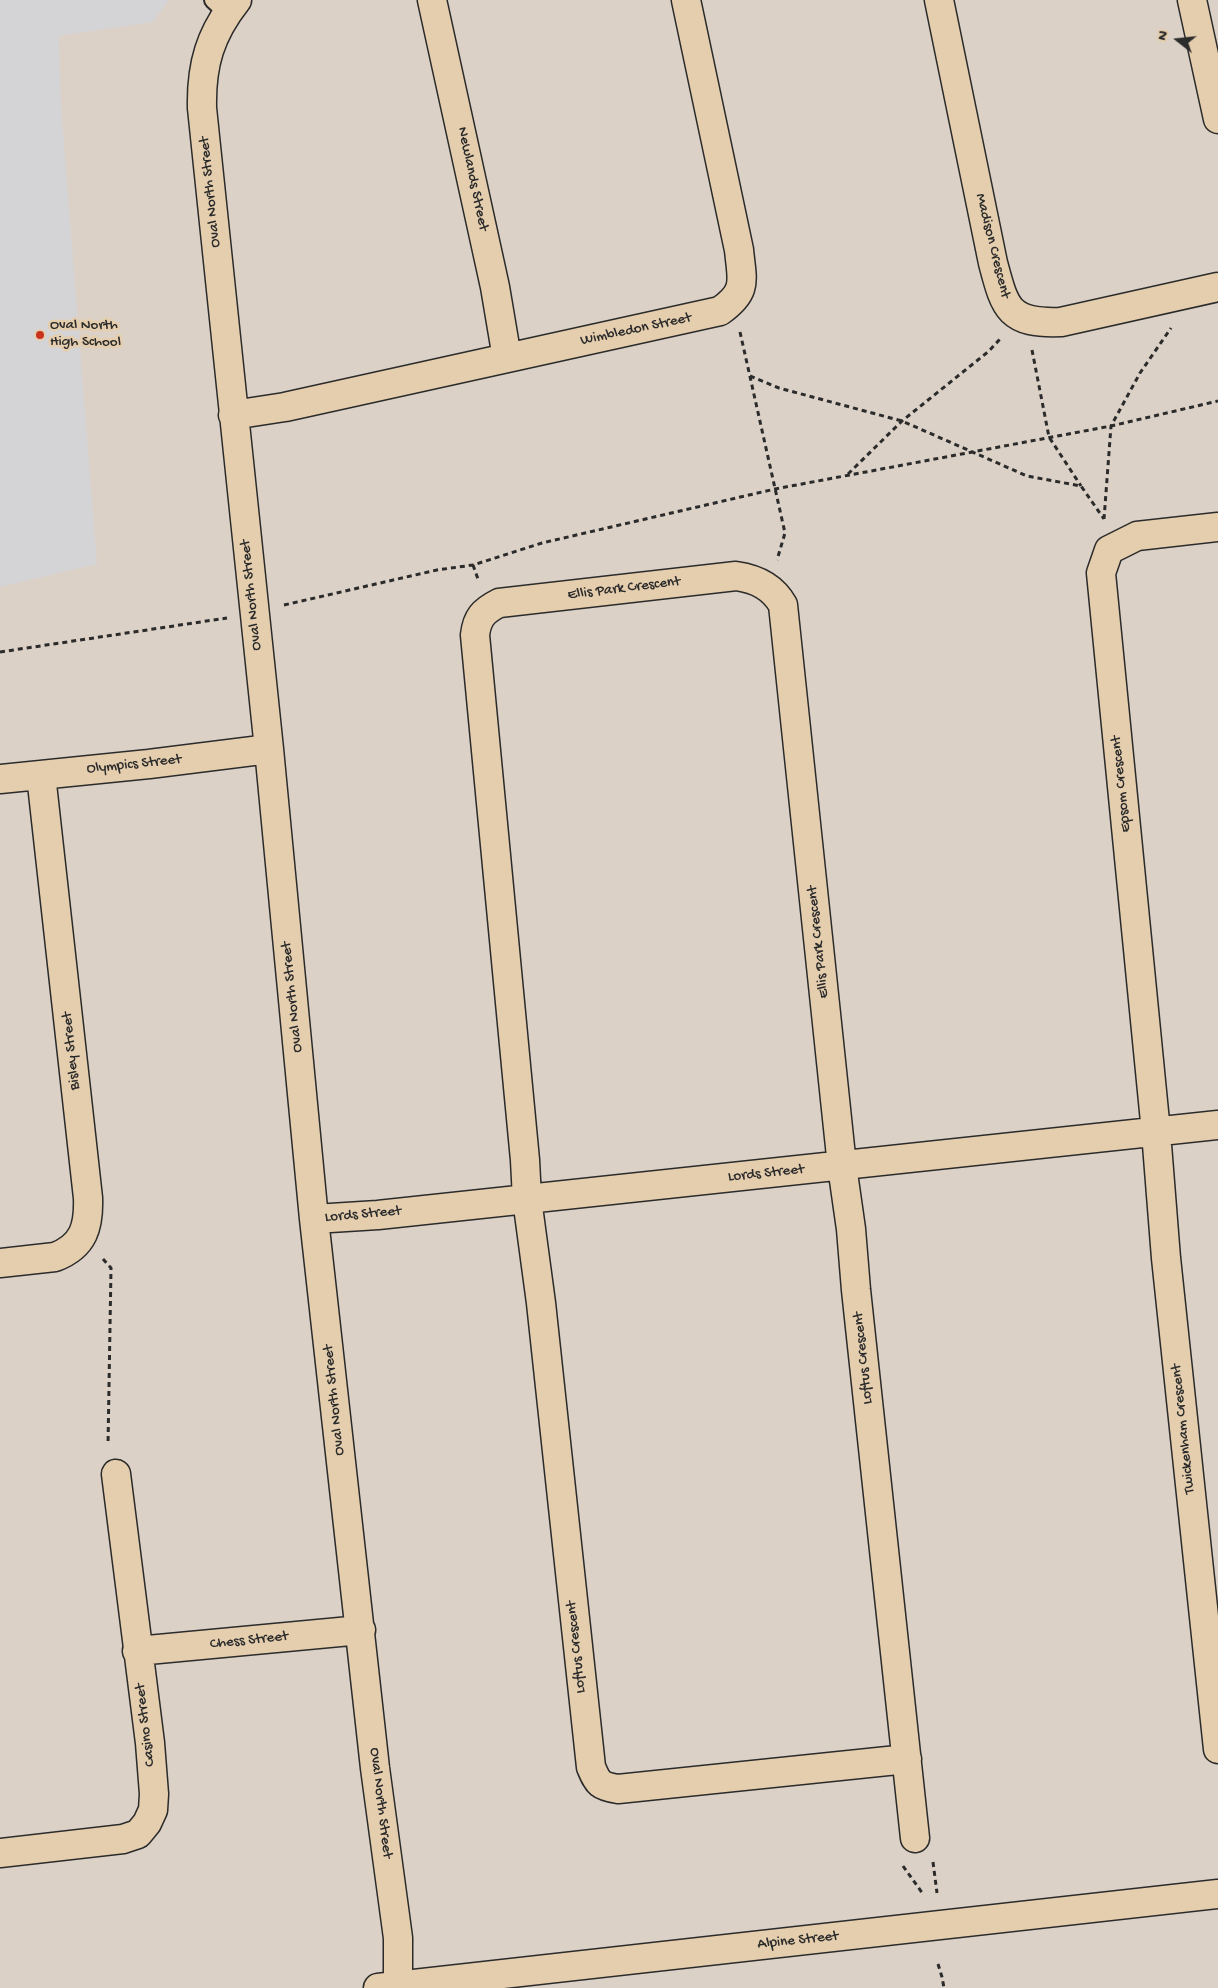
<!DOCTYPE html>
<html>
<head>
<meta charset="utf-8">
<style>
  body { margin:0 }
  #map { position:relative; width:1218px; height:1988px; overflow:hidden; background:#dbd1c6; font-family:"Gochi Hand",sans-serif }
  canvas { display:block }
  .north { position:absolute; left:1153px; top:15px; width:50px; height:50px; -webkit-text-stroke:4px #e5ceae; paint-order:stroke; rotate:286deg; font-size:14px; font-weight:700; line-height:20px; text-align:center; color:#2b2b2b }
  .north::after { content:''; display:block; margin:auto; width:18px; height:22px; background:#2b2b2b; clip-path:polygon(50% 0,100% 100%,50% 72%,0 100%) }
</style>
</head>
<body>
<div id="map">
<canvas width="1218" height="1988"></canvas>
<div class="north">N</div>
</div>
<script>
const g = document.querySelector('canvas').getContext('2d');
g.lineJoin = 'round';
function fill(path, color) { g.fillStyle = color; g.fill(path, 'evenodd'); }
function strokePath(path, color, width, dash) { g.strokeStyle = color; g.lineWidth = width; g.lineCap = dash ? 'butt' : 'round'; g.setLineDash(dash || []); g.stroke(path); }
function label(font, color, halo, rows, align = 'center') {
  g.font = font + ' "Gochi Hand",sans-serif'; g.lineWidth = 5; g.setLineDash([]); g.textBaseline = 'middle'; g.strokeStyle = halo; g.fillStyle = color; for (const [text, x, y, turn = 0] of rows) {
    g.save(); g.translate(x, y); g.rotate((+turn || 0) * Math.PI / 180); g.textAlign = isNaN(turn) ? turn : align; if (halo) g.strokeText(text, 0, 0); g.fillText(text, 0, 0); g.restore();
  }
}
fill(new Path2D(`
  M 0,0 L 169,0 L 153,22 L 59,36 L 61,106 L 97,564 L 0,587 Z`), '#d4d3d6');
const service = new Path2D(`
  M 213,0 L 227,13`);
const minor = new Path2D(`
  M 237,0 C 210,34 201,65 202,108 L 269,749 L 314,1219 L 375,1768 L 398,1938 L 398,1988
  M 432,0 L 495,287 L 507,358
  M 939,0 L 993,263 C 1005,308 1008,324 1061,322 L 1218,287
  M 1192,0 L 1218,119
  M 233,415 L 285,407 L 720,311 C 748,291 742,281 739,250 L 686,0
  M 1218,527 L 1137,536 L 1109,550 L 1101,573 L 1156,1132 L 1166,1258 L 1218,1749
  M 0,779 L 149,764 L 269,749
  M 314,1219 L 378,1215 L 1218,1125
  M 0,1263 L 55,1257 C 84,1246 89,1226 88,1198 L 41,775
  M 137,1651 L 361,1630
  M 907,1759 L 618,1789 C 600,1786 598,1784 591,1767 L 541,1303 L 527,1199 L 525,1160 L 475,635 C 477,618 483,611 499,603 L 736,576 C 757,579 773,587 783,605 L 842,1166 L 851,1229 L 856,1290 L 915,1838
  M 0,1853 L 123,1839 L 138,1834 L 147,1823 L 153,1810 L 154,1794 L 150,1743 L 116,1474`);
const tertiary = new Path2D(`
  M 378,1988 L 1218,1894`);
strokePath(service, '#2b2b2b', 20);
strokePath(minor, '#2b2b2b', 31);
strokePath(tertiary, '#2b2b2b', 31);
strokePath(new Path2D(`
  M 740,332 L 785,533 L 777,560
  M 1032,350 L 1049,437 L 1081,486
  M 750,376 L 779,388 L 902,421 L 1027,476 L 1081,486 L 1104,519
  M 848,474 L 902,421 L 989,351 L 1000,339
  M 1104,519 L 1111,426 L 1140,373 L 1171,328
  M 473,565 L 478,579
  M 284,605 L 437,570 L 473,565 L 542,543 L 775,489 L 1111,426 L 1218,401
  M 0,652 L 227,618
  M 103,1259 L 111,1268 L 108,1445
  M 933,1862 L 937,1893
  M 903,1866 L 923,1894
  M 938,1964 L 942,1977 L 944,1988`), '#2b2b2b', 3, [5, 4]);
strokePath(service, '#e5ceae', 16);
strokePath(minor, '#e5ceae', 28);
strokePath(tertiary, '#e5ceae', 28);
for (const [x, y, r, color] of [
  [40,335,5,"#c8321e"]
]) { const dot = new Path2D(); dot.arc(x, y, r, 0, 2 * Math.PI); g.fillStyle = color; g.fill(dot); strokePath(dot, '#e5ceae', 2); }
label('15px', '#2b2b2b', '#e5ceae', [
  ["Newlands Street",472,179,78],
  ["Oval North Street",211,192,-96],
  ["Madison Crescent",992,246,76],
  ["Wimbledon Street",636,330,-12],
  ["Ellis Park Crescent",624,589,-7],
  ["Oval North Street",252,595,-96],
  ["Olympics Street",134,765,-6],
  ["Epsom Crescent",1122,784,-96],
  ["Ellis Park Crescent",819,942,-96],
  ["Oval North Street",293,997,-96],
  ["Bisley Street",72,1051,-96],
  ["Lords Street",766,1174,-6],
  ["Lords Street",363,1215,-5],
  ["Loftus Crescent",864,1358,-96],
  ["Oval North Street",335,1400,-96],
  ["Twickenham Crescent",1184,1429,-96],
  ["Chess Street",249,1641,-6],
  ["Loftus Crescent",577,1647,-96],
  ["Casino Street",146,1725,-97],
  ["Oval North Street",380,1803,83],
  ["Alpine Street",798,1941,-6]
]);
label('15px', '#2b2b2b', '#e5ceae', [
  ["Oval North",50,326],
  ["High School",50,343]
], 'left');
</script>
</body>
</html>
